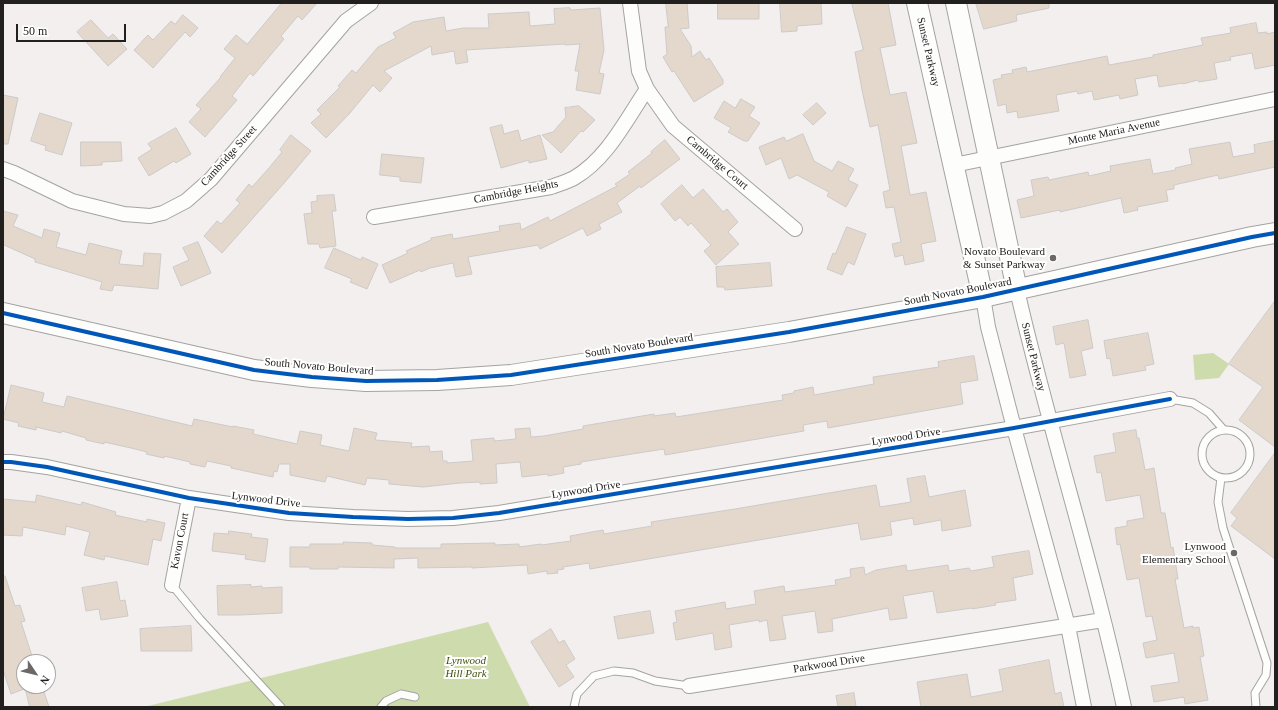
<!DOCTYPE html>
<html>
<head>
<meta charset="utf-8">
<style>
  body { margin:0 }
  #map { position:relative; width:1278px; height:710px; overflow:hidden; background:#f2efee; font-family:Georgia,serif }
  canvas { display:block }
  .frame { position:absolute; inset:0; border:4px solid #22201f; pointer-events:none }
  .north { position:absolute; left:16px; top:654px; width:40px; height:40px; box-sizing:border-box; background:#fff; border:1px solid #a7a6a5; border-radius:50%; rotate:125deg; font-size:11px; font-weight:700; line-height:16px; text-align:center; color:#22201f }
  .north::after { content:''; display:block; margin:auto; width:14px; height:18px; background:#6b6867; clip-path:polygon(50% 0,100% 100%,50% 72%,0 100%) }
  .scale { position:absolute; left:16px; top:24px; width:110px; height:18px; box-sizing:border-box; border:2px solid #22201f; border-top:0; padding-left:5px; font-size:12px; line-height:14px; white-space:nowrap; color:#22201f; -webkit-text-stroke:3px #fff; paint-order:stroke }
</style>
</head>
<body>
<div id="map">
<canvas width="1278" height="710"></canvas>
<div class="frame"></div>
<div class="north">N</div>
<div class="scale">50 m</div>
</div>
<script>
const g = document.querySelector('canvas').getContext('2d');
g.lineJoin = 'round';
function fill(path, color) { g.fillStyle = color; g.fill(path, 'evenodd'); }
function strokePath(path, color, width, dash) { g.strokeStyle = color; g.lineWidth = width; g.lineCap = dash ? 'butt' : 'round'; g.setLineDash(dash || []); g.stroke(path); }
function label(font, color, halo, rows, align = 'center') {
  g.font = font + ' Georgia,serif'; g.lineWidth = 4; g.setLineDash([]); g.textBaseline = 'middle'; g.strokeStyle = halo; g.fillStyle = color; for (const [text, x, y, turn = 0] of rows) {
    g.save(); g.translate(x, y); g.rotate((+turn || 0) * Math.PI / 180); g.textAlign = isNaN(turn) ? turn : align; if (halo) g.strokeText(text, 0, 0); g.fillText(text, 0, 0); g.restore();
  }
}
fill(new Path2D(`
  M 1213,353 L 1229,364 L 1219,378 L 1195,380 L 1193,355 Z
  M 488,622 L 530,707 L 144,707 Z`), '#cddbad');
const building = new Path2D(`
  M 282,3 L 317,3 L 302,20 L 298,16 L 281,36 L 284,39 L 253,76 L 250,73 L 232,96 L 237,100 L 205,137 L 189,122 L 201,109 L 196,105 L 221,77 L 220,77 L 235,58 L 224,49 L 236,35 L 247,44 Z
  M 666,3 L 687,3 L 689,28 L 680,29 L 691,46 L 692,57 L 700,51 L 706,60 L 709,58 L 723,80 L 723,84 L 694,102 L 674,71 L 672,72 L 663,57 L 667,54 L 665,27 L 668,27 Z
  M 718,3 L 759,3 L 759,19 L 718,19 Z
  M 780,3 L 821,3 L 822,24 L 797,26 L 797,31 L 782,32 Z
  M 852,3 L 888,3 L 896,45 L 880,48 L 890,95 L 906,92 L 917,143 L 901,146 L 910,195 L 926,192 L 936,241 L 921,244 L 924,261 L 905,265 L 903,255 L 895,257 L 892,244 L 901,242 L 894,207 L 886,208 L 883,192 L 890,190 L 878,125 L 870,127 L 862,90 L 855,52 L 863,50 Z
  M 976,3 L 1049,3 L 1049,8 L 1016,15 L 1017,21 L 984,29 Z
  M 570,8 L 571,10 L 600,8 L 604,50 L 599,73 L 604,74 L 600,94 L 576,90 L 579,71 L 575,71 L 580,44 L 565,45 L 565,44 L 466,50 L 468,62 L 456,64 L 454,51 L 432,55 L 431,46 L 384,71 L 392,78 L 380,92 L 373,85 L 350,113 L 326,138 L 311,123 L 321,114 L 317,110 L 340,87 L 338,86 L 352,70 L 356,73 L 378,47 L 396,38 L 393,33 L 413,22 L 444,17 L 446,31 L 463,28 L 489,28 L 488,14 L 529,12 L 530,26 L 555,24 L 554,9 Z
  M 183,15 L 198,28 L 190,37 L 185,32 L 153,68 L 134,50 L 148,35 L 153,40 L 171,21 L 175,24 Z
  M 91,20 L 108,38 L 113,34 L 127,49 L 108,66 L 77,32 Z
  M 1256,23 L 1258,33 L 1267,32 L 1267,34 L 1275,32 L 1275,65 L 1255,69 L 1252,53 L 1230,57 L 1231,60 L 1214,63 L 1217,79 L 1199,82 L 1198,80 L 1183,84 L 1183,83 L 1159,87 L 1157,75 L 1135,79 L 1138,95 L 1120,99 L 1119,95 L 1094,100 L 1092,91 L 1078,94 L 1077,91 L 1056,95 L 1059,111 L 1018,118 L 1017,111 L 1007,113 L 1006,104 L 998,106 L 993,80 L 1002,78 L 1001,75 L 1013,73 L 1012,70 L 1026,67 L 1027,72 L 1107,56 L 1109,65 L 1153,57 L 1153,55 L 1203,45 L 1201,38 L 1231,33 L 1230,28 Z
  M 3,95 L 18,98 L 8,144 L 3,144 Z
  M 741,99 L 755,107 L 749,116 L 760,123 L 748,141 L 744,141 L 728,132 L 731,128 L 714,118 L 724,101 L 735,108 Z
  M 817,103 L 826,113 L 813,125 L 803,115 Z
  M 579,106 L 595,120 L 583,132 L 581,131 L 561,153 L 542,135 L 553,132 L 566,117 L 565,108 Z
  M 40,113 L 72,123 L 62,155 L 45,150 L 46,146 L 31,141 Z
  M 502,125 L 504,134 L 518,130 L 521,141 L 540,135 L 547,159 L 529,163 L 529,160 L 501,168 L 490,128 Z
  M 176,128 L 191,154 L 176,163 L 174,161 L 149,176 L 138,158 L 152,149 L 148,144 Z
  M 803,134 L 814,161 L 832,171 L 838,161 L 854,169 L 848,180 L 858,185 L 846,207 L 827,196 L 829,192 L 797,175 L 789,179 L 781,158 L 766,165 L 759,147 L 784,137 L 786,141 Z
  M 291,135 L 311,151 L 285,182 L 222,253 L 204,236 L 217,221 L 221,224 L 240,203 L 236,200 L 249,184 L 252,187 L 269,168 L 282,152 L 280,150 Z
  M 665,140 L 680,159 L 641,188 L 640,186 L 617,203 L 622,212 L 599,224 L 601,229 L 587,236 L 583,228 L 540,249 L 538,245 L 468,257 L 472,274 L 456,277 L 453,263 L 430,268 L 421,272 L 420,270 L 390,283 L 382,265 L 408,253 L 406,251 L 431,240 L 431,238 L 452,234 L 453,239 L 500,231 L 499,226 L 520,223 L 521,230 L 548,217 L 550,221 L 617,186 L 615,184 L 630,174 L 628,172 L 652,153 L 651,152 Z
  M 1275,141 L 1275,167 L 1219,179 L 1218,175 L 1174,185 L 1174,189 L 1166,190 L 1168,201 L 1137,207 L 1138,210 L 1124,213 L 1121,198 L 1060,212 L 1060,210 L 1021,218 L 1017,200 L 1034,196 L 1031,180 L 1048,177 L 1049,180 L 1088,172 L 1089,176 L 1111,171 L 1110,166 L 1150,159 L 1153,174 L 1176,170 L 1175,168 L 1192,164 L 1189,149 L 1230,142 L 1233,157 L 1255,153 L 1254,145 Z
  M 81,142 L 121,142 L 122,161 L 102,162 L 102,165 L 81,166 Z
  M 382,154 L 424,158 L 421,183 L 400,181 L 400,177 L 380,175 Z
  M 682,185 L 693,198 L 703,189 L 723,212 L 727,209 L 738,222 L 728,232 L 739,244 L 716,265 L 704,251 L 711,245 L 691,223 L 688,226 L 680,217 L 675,221 L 661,204 Z
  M 334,195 L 336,211 L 332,211 L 336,246 L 320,248 L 319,244 L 308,244 L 304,214 L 312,213 L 311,202 L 317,201 L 317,196 Z
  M 3,211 L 18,215 L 13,226 L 42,238 L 44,229 L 60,233 L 56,247 L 86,255 L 89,243 L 122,251 L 119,264 L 143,266 L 144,253 L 161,254 L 158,289 L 114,285 L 112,291 L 100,289 L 102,282 L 35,262 L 35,259 L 4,245 L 3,248 Z
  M 847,227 L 866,234 L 854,265 L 848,262 L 842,275 L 827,269 L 833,253 L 835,254 Z
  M 198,242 L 211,273 L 181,286 L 173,267 L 189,260 L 183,248 Z
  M 334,248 L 361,260 L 362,257 L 378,264 L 367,289 L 350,282 L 352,279 L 325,268 Z
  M 770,263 L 772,286 L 725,290 L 724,287 L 717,287 L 716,267 Z
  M 1275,301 L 1275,447 L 1239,420 L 1263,387 L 1229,364 Z
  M 1088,320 L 1093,348 L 1081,351 L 1086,375 L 1070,378 L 1064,343 L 1056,345 L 1053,327 Z
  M 1148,333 L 1154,364 L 1145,366 L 1146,370 L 1113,376 L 1110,358 L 1107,359 L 1104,341 Z
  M 974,356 L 978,380 L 960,383 L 963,404 L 828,428 L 827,421 L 803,425 L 804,431 L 665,455 L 664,449 L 581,462 L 581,464 L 563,467 L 564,473 L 548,476 L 548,474 L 522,477 L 520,462 L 496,464 L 497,483 L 480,484 L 480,482 L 460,483 L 423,487 L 389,484 L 389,480 L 367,478 L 365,485 L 327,476 L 325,482 L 290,475 L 290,464 L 279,464 L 277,472 L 274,471 L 273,477 L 231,468 L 231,466 L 207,461 L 205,467 L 190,464 L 190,462 L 164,456 L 164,458 L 146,454 L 147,452 L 131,448 L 104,442 L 104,444 L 86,440 L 86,438 L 62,431 L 61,433 L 36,427 L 36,430 L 18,426 L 19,423 L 3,419 L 11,385 L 44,393 L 42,402 L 64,407 L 67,396 L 192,426 L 194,419 L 233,427 L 233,426 L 254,430 L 253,434 L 297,444 L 300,431 L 322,435 L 320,445 L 349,451 L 354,428 L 377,433 L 375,440 L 412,443 L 411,447 L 429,446 L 430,452 L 442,451 L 443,461 L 447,461 L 447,463 L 473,461 L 471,440 L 494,438 L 494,441 L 516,439 L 515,429 L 530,428 L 531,437 L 544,436 L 583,429 L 583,426 L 654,414 L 654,416 L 675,413 L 676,417 L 783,400 L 782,395 L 794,393 L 794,391 L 813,387 L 814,395 L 874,384 L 873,377 L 939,367 L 938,362 Z
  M 1136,430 L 1137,438 L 1139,438 L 1145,470 L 1154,468 L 1161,513 L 1165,513 L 1171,548 L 1173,547 L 1178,579 L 1175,579 L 1184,628 L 1193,626 L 1193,628 L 1199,627 L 1204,656 L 1200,657 L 1208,700 L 1185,704 L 1184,697 L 1154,702 L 1151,686 L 1179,682 L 1174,653 L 1146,658 L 1143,643 L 1157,640 L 1152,616 L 1146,617 L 1139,578 L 1127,580 L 1120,544 L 1117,545 L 1115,528 L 1127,526 L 1127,521 L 1144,518 L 1140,495 L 1106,501 L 1101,472 L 1097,473 L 1094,456 L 1116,452 L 1113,434 Z
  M 1275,453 L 1275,559 L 1231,526 L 1237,518 L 1231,513 Z
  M 925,476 L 929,497 L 965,490 L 971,526 L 942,531 L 941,520 L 914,525 L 913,518 L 890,522 L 892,535 L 861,540 L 858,523 L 590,569 L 589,563 L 563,567 L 564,569 L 557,570 L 558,573 L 547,574 L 547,571 L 528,574 L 527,565 L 472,568 L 472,567 L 418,568 L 418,558 L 394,559 L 394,568 L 338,567 L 338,569 L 310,569 L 310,567 L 290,567 L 290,547 L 310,547 L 310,544 L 343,544 L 343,542 L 372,543 L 372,545 L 395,547 L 395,548 L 441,548 L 441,544 L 495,543 L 495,545 L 519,544 L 519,547 L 541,544 L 541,545 L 571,541 L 570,536 L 603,530 L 604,534 L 652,526 L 651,522 L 735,509 L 876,485 L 880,507 L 911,502 L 907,479 Z
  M 37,495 L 81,505 L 82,502 L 116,512 L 115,515 L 147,522 L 147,519 L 165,523 L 161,541 L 153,539 L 148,565 L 105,556 L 104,560 L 84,555 L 90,532 L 66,526 L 65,535 L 23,527 L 22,536 L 3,535 L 3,499 L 35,502 Z
  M 229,531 L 252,534 L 251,537 L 268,539 L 265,562 L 245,559 L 246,555 L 212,551 L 214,533 L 228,534 Z
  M 1029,551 L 1033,574 L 1013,578 L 1016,600 L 995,603 L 996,605 L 972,609 L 972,608 L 937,613 L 933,591 L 903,596 L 907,618 L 890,620 L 888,608 L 832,619 L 833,631 L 818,633 L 815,611 L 782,616 L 786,639 L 770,641 L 767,620 L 759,622 L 759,620 L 729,625 L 732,647 L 715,650 L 713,633 L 676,640 L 673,623 L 677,622 L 675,611 L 725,602 L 726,609 L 756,604 L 754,591 L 784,586 L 785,592 L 836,585 L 835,580 L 851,577 L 850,569 L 864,567 L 865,575 L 876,570 L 906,565 L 907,571 L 948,565 L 949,571 L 969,568 L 971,571 L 994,567 L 992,557 Z
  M 3,576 L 5,576 L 15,606 L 20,605 L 25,621 L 21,622 L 34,662 L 24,662 L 24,689 L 11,694 L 3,670 Z
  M 117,582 L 120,601 L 125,600 L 128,616 L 101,620 L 99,609 L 86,611 L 82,588 Z
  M 251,585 L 251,587 L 262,586 L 262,588 L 282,587 L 282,613 L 240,615 L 218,615 L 217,586 Z
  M 650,611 L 654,633 L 618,639 L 614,617 Z
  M 191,626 L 192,651 L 141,651 L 140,629 Z
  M 551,629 L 559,643 L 564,640 L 575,659 L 566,665 L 574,677 L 559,687 L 531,642 Z
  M 1049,660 L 1055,694 L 1061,692 L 1064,707 L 921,707 L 917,682 L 967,674 L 971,697 L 1003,691 L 999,670 Z
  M 25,686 L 42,686 L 49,707 L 30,707 Z
  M 854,693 L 856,707 L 838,707 L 836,696 Z`);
fill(building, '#e3d8cb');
strokePath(building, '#cccac9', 1);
const lane = new Path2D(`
  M 1170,399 L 1193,403 L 1209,413 L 1223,429
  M1202 454a24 24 0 1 1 48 0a24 24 0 1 1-48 0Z
  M 1221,478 L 1218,502 L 1223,528 L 1267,663 L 1266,675 L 1255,693 L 1256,707
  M 172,585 L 200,619 L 281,707
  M 381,707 L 386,701 L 401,694 L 415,697
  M 574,707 L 577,694 L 594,676 L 614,671 L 633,673 L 655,681 L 689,686`);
const street = new Path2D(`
  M 630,3 L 639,71 L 647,89 L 673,126 L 795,229
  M 954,165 L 1275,99
  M 3,169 L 14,173 L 72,201 L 124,214 L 150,216 L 163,213 L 186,201 L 211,179 L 346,21 L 371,3
  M 374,217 L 551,187 C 558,184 567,182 574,178 C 607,159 626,120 647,89
  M 1017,290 C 1049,430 1094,567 1124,707
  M 983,297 L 988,327 L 1014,428 L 1068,626 L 1084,707
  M 3,462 L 11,462 L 47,467 L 189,498 L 289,513 L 353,517 L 408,519 L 453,518 L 499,513 L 1014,428 L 1170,399
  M 172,585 L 189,498
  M 689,686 L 1103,620`);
const secondary = new Path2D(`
  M 917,3 L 983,297
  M 956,3 L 1017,290
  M 3,313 L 254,370 L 312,377 L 366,381 L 437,380 L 511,375 L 789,332 L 983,297 L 1252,237 L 1275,233`);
strokePath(lane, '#a5a3a2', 9);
strokePath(street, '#a5a3a2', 16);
strokePath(secondary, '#a5a3a2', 22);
strokePath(lane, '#fdfdfc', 7);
strokePath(street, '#fdfdfc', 14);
strokePath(secondary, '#fdfdfc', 20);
strokePath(new Path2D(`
  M 3,313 L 254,370 L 312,377 L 366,381 L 437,380 L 511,375 L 789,332 L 983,297 L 1252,237 L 1275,233
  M 3,462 L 11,462 L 47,467 L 189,498 L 289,513 L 353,517 L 408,519 L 453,518 L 499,513 L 1014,428 L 1170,399`), '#0057b8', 4);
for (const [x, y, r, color] of [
  [1053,258,4,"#6b6867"],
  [1234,553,4,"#6b6867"]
]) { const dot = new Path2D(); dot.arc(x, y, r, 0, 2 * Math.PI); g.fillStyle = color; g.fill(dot); strokePath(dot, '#fff', 1.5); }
label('11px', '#22201f', '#fff', [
  ["Sunset Parkway",928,52,77],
  ["Monte Maria Avenue",1114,132,-12],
  ["Cambridge Street",229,156,-48],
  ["Cambridge Court",717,163,40],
  ["Cambridge Heights",516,192,-11],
  ["South Novato Boulevard",958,292,-11],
  ["South Novato Boulevard",639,346,-9],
  ["Sunset Parkway",1033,357,76],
  ["South Novato Boulevard",319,367,5],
  ["Lynwood Drive",906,437,-9],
  ["Lynwood Drive",586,490,-9],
  ["Lynwood Drive",266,500,7],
  ["Kavon Court",180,541,-79],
  ["Parkwood Drive",829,664,-9]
]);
label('11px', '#22201f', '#fff', [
  ["Novato Boulevard",1045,252],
  ["& Sunset Parkway",1045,265],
  ["Lynwood",1226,547],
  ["Elementary School",1226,560]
], 'right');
label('italic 11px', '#41520f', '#fff', [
  ["Lynwood",466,661],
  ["Hill Park",466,674]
]);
</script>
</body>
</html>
